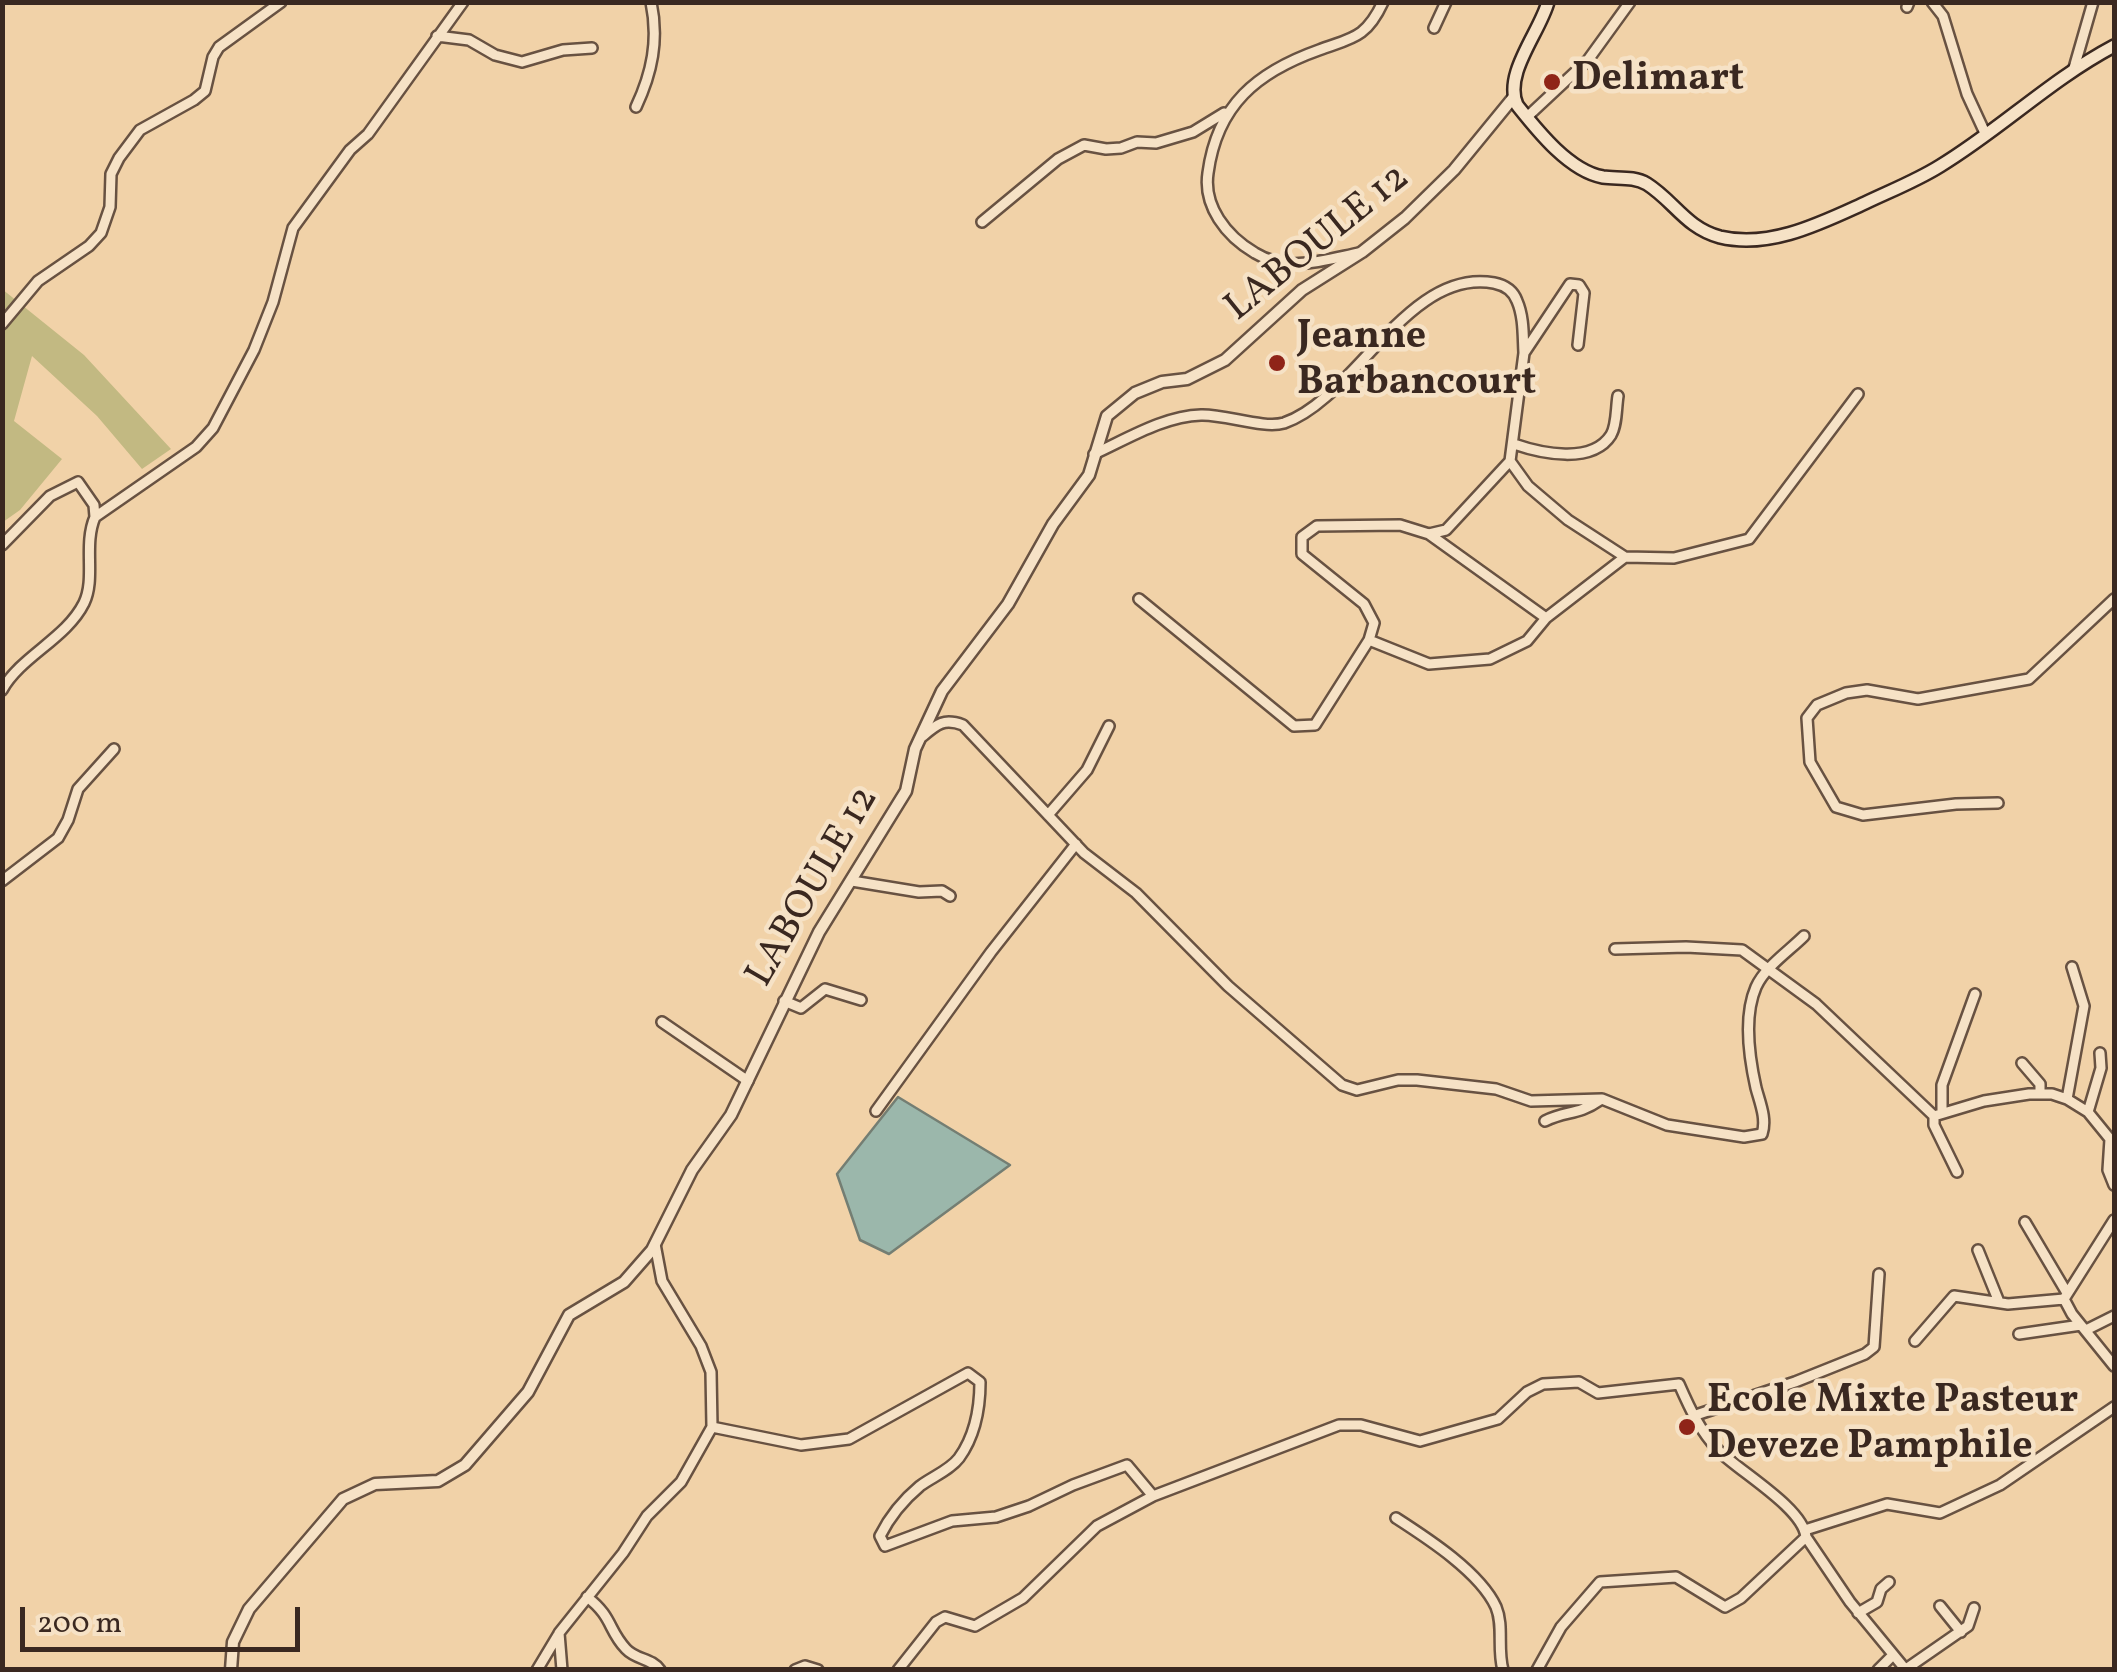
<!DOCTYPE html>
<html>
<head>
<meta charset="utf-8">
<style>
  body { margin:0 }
  #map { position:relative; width:2117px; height:1672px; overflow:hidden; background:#f1d2a8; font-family:Vollkorn,serif }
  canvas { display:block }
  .frame { position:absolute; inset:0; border:5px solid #3a2820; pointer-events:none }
  .scale { position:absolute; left:20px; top:1607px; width:280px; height:45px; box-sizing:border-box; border:5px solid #3a2820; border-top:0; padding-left:12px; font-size:30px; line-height:35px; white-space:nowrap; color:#3a2820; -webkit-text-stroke:8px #f6e2c6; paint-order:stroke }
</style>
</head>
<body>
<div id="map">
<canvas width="2117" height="1672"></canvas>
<div class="frame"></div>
<div class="scale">200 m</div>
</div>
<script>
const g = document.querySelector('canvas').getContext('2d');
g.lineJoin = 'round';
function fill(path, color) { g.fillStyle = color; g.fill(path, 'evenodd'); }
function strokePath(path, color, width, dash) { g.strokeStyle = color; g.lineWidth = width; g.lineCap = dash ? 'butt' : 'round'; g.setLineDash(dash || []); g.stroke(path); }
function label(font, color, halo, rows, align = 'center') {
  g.font = font + ' Vollkorn,serif'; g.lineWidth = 9; g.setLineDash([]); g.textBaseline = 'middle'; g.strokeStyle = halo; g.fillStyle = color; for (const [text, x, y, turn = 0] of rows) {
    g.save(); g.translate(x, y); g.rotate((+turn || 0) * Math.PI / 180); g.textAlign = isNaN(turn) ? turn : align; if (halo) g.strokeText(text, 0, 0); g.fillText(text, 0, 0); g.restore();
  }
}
fill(new Path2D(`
  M 2,289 L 84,355 L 171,449 L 142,469 L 97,416 L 32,356 L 14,421 L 62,459 L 20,510 L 3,522 Z`), '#c2b982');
const water = new Path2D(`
  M 898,1097 L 1010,1165 L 889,1254 L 860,1240 L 837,1174 Z`);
fill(water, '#9bb7ab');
strokePath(water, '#747e73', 2.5);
const minor = new Path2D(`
  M 1932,2 L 1943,16 L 1967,94 L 1985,133
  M 1907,7 L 1909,2
  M 1434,28 L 1446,2
  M 437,36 L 469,40 L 495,55 L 522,62 L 563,50 L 592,48
  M 2074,68 L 2093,2
  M 636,107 C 652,73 659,40 651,2
  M 1527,117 L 1588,60 L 1630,2
  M 982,222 L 1058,159 L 1084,145 L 1106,149 L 1121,148 L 1137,142 L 1156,143 L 1193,132 L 1224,113
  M 1359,253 C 1325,260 1287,273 1255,253 C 1226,236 1203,206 1208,173 C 1217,105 1257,72 1319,50 C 1351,38 1366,39 1383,2
  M 2,324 L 38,281 L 89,246 L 101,233 L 110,207 L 111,174 L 119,158 L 140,130 L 194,100 L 205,91 L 213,57 L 219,47 L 281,2
  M 1514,444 C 1540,453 1592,465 1611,435 C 1617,425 1616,408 1618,396
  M 1094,454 C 1127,439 1164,416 1201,415 C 1225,414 1263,429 1284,423 C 1355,399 1408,267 1494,283 C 1504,285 1513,290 1517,301 C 1524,317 1523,336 1524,353
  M 1510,461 L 1528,486 L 1568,520 L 1625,557 L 1674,558 L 1749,539 L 1858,394
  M 1429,534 L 1446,530 L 1510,461 L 1524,353 L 1570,284 L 1579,285 L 1584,293 L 1578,345
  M 2,545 L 50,496 L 78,482 L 94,505 L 95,517
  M 1139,599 L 1294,726 L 1315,725 L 1369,640 L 1374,623 L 1364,604 L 1302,554 L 1302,537 L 1317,526 L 1400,525 L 1429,534 L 1546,618
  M 1369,640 L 1429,664 L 1490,659 L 1527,641 L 1546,618 L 1625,557
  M 2,690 C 21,656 66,639 84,603 C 96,578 83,545 95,517 L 196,447 L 213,428 L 254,350 L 273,302 L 293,228 L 350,150 L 368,134 L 463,2
  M 923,736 C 937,724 944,718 963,725 L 1084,853 L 1136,893 L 1228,986 L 1342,1085 L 1357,1090 L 1398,1080 L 1417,1080 L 1496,1089 L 1531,1101 L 1602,1099 L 1667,1125 L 1744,1137 L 1762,1134 C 1767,1119 1760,1103 1756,1088 C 1749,1057 1743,1017 1756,987 C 1765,967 1789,951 1804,936
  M 1998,803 L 1956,804 L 1863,815 L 1836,807 L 1810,762 L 1807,718 L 1817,705 L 1846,693 L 1867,690 L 1918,699 L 2029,679 L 2114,599
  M 1048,815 L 1087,770 L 1109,726
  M 2,881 L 58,838 L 68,820 L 78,789 L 114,749
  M 852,881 L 919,892 L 942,891 L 950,896
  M 1615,949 L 1686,947 L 1742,950 L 1816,1004 L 1934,1116
  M 784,1001 L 801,1008 L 825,989 L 861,1000
  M 662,1022 L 748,1081
  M 2022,1063 L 2040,1084 L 2040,1094
  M 2067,1099 L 2084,1006 L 2072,967
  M 876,1111 L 991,952 L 1076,844
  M 1942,1111 L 1942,1085 L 1975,994
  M 2088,1112 L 2101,1068 L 2100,1053
  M 1545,1121 C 1567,1110 1577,1116 1600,1100
  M 1957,1172 L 1934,1125 L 1934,1116 L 1984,1101 L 2029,1094 L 2052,1094 L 2067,1099 L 2088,1112 L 2110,1139 L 2108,1170 L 2114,1185
  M 2025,1222 L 2067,1293
  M 1978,1250 L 1999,1302
  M 2064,1299 L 2114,1220
  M 2086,1330 L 2114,1316
  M 2019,1334 L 2081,1325
  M 1915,1341 L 1954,1296 L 2008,1304 L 2064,1299 L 2072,1314 L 2114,1366
  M 1693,1416 L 1795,1382 L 1865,1354 L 1874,1347 L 1879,1274
  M 712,1427 L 801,1445 L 849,1439 L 968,1373 L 980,1382 C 980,1409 975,1436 959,1458 C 950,1470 932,1477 920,1486 C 902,1501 890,1516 880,1536 L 885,1546 L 952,1521 L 996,1517 L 1029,1506 L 1073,1485 L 1127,1465 L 1153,1496 L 1339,1425 L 1361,1425 L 1420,1441 L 1498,1419 L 1527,1392 L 1543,1384 L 1579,1382 L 1598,1393 L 1679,1384 C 1690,1409 1700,1431 1719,1451 C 1740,1472 1803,1508 1806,1537 L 1850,1602 L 1906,1670
  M 1396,1518 C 1427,1538 1480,1572 1496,1607 C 1504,1626 1497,1649 1503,1670
  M 1805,1530 L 1887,1504 L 1940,1513 L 2000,1485 L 2114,1407
  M 587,1597 C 613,1617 608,1630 626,1649 C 636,1660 652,1658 660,1670
  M 1940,1606 L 1961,1632
  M 1858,1613 L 1877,1602 L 1881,1589 L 1889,1582
  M 1906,1669 L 1968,1626 L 1974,1608
  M 537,1670 L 558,1635
  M 562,1670 L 559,1633 L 623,1553 L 647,1516 L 681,1482 L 712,1427 L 711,1372 L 701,1346 L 662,1281 L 655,1244
  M 795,1670 L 805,1666 L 818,1670
  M 898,1670 L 936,1622 L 945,1617 L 975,1626 L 1023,1598 L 1097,1526 L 1153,1496
  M 1537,1670 L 1561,1627 L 1600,1582 L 1676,1577 L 1725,1607 L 1741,1598 L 1806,1537
  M 1878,1670 L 1893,1655`);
const tertiary = new Path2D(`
  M 231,1670 L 233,1642 L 249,1609 L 343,1499 L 375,1484 L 438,1481 L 465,1465 L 528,1392 L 569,1315 L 624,1282 L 652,1250 L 692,1170 L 731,1115 L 819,932 L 906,791 L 915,749 L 942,691 L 1008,604 L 1053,524 L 1089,475 L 1107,416 L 1135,393 L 1162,382 L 1187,379 L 1225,360 L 1302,290 L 1362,252 L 1405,218 L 1454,170 L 1513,98`);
const secondary = new Path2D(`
  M 1548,2 C 1540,32 1503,74 1517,105 C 1537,130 1569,171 1603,177 C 1617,179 1634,176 1647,184 C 1674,201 1686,228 1720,237 C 1770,249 1821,223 1865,203 C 1890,191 1916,181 1940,166 C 2001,129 2050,80 2114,46`);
strokePath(minor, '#685242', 14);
strokePath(tertiary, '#685242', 15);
strokePath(secondary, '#3a2820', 16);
strokePath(minor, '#f6e2c6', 9);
strokePath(tertiary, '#f6e2c6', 10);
strokePath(secondary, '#f6e2c6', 11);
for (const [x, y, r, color] of [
  [1552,82,10,"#8f2418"],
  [1277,363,10,"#8f2418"],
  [1687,1427,10,"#8f2418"]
]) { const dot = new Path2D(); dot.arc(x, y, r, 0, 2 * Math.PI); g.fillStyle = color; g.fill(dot); strokePath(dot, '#f6e2c6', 4); }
label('bold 40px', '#3a2820', '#f6e2c6', [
  ["Delimart",1572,82],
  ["Jeanne",1297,340],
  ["Barbancourt",1297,386],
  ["Ecole Mixte Pasteur",1707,1404],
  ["Deveze Pamphile",1707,1450]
], 'left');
label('40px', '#3a2820', '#f6e2c6', [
  ["LABOULE 12",1319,245,-39],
  ["LABOULE 12",815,888,-60]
]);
</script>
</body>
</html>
